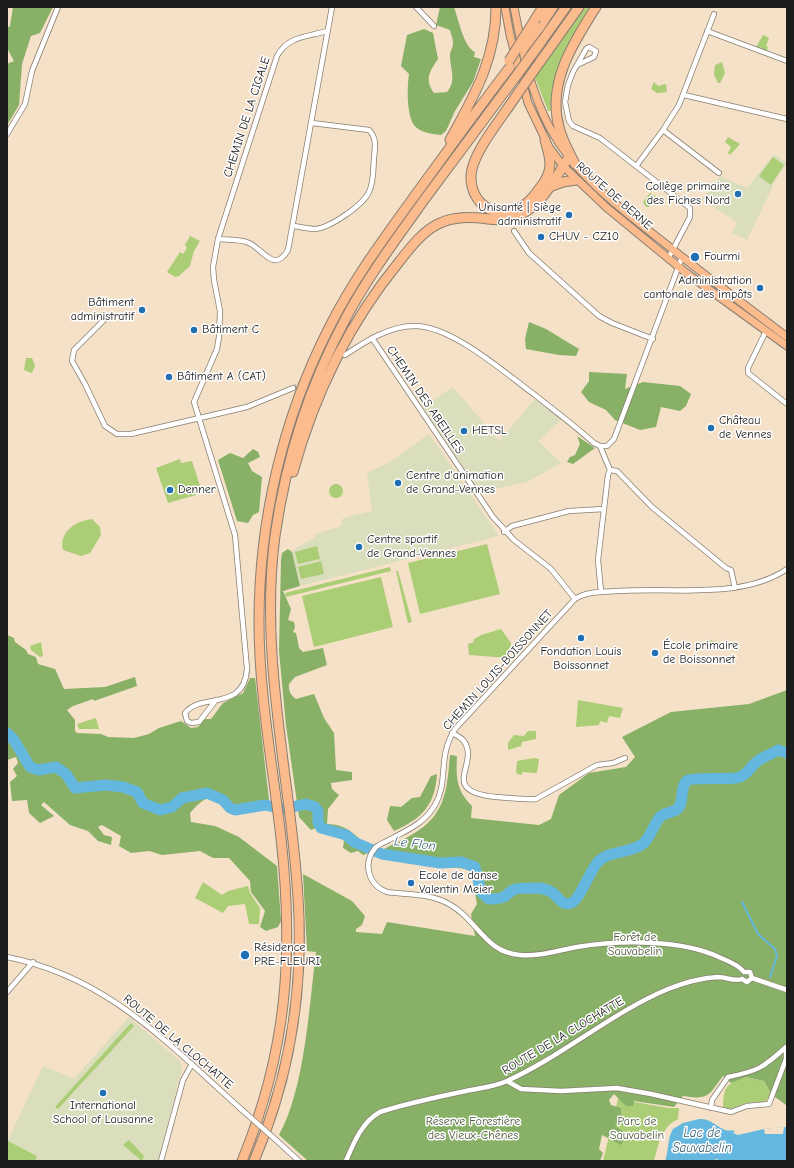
<!DOCTYPE html>
<html>
<head>
<meta charset="utf-8">
<style>
  body { margin:0 }
  #map { position:relative; width:794px; height:1168px; overflow:hidden; background:#f4e1c7; font-family:"Comic Neue",sans-serif }
  canvas { display:block }
  .frame { position:absolute; inset:0; border:8px solid #1c1c1c; pointer-events:none }
</style>
</head>
<body>
<div id="map">
<canvas width="794" height="1168"></canvas>
<div class="frame"></div>
</div>
<script>
const g = document.querySelector('canvas').getContext('2d');
g.lineJoin = 'round';
function fill(path, color) { g.fillStyle = color; g.fill(path, 'evenodd'); }
function strokePath(path, color, width, dash) { g.strokeStyle = color; g.lineWidth = width; g.lineCap = dash ? 'butt' : 'round'; g.setLineDash(dash || []); g.stroke(path); }
function label(font, color, halo, rows, align = 'center') {
  g.font = font + ' "Comic Neue",sans-serif'; g.lineWidth = 3; g.setLineDash([]); g.textBaseline = 'middle'; g.strokeStyle = halo; g.fillStyle = color; for (const [text, x, y, turn = 0] of rows) {
    g.save(); g.translate(x, y); g.rotate((+turn || 0) * Math.PI / 180); g.textAlign = isNaN(turn) ? turn : align; if (halo) g.strokeText(text, 0, 0); g.fillText(text, 0, 0); g.restore();
  }
}
fill(new Path2D(`
  M 774,154 L 787,163 L 772,185 L 773,186 L 747,240 L 732,233 L 737,222 L 702,199 L 720,176 L 747,188 Z
  M 453,387 L 499,441 L 535,399 L 562,419 L 538,441 L 561,463 L 527,482 L 480,492 L 423,407 Z
  M 429,434 L 499,536 L 300,586 L 292,551 L 315,537 L 315,534 L 341,526 L 343,518 L 372,511 L 367,473 L 390,462 Z
  M 129,1017 L 180,1061 L 182,1069 L 158,1161 L 7,1161 L 7,1142 L 43,1066 L 74,1079 Z`), '#dbdebd');
fill(new Path2D(`
  M 585,7 L 593,7 L 571,43 L 554,111 L 548,111 L 535,77 Z
  M 763,35 L 769,38 L 766,46 L 768,47 L 767,51 L 756,47 Z
  M 722,62 L 725,73 L 720,83 L 718,83 L 714,75 L 715,65 Z
  M 654,82 L 658,86 L 666,84 L 667,92 L 657,93 L 651,89 Z
  M 728,137 L 740,144 L 730,155 L 728,153 L 731,147 L 725,142 Z
  M 773,157 L 784,165 L 771,185 L 759,176 Z
  M 650,193 L 656,196 L 656,198 L 649,207 L 646,207 L 643,202 Z
  M 190,236 L 200,241 L 194,251 L 190,266 L 179,276 L 175,277 L 167,272 L 180,252 L 183,254 L 187,248 L 185,245 Z
  M 26,358 L 32,358 L 35,366 L 32,373 L 24,370 Z
  M 180,459 L 181,463 L 192,461 L 201,489 L 195,491 L 196,495 L 168,503 L 156,468 Z
  M329 491a7 7 0 1 1 14 0a7 7 0 1 1-14 0Z
  M 92,519 L 100,527 L 101,535 L 90,553 L 81,556 L 63,550 C 59,531 76,521 92,519 Z
  M 487,544 L 500,594 L 420,614 L 408,563 Z
  M 317,546 L 320,559 L 298,564 L 295,552 Z
  M 321,561 L 324,574 L 301,579 L 298,567 Z
  M 390,567 L 391,571 L 286,597 L 285,593 Z
  M 396,571 L 398,571 L 412,622 L 408,623 Z
  M 381,577 L 393,627 L 314,647 L 302,596 Z
  M 501,629 L 511,643 L 509,658 L 469,655 L 468,644 L 474,642 L 473,640 L 481,635 Z
  M 710,640 L 723,643 L 725,648 L 723,650 L 711,649 L 708,645 Z
  M 41,642 L 43,656 L 40,657 L 31,650 L 30,646 Z
  M 578,700 L 623,708 L 620,718 L 609,716 L 607,723 L 600,721 L 599,725 L 576,727 Z
  M 96,718 L 99,729 L 79,729 L 77,724 Z
  M 528,731 L 536,731 L 536,739 L 522,742 L 521,746 L 508,750 L 508,743 L 514,735 L 524,736 Z
  M 534,758 L 539,759 L 537,773 L 522,772 L 522,775 L 517,774 L 516,771 L 517,761 Z
  M 203,882 L 222,895 L 228,891 L 248,886 L 250,893 L 260,908 L 259,924 L 249,924 L 245,904 L 228,906 L 223,913 L 195,898 Z
  M 131,1023 L 134,1026 L 58,1109 L 55,1107 Z
  M 746,1077 L 764,1081 L 771,1095 L 765,1102 L 747,1103 L 730,1109 L 723,1107 C 724,1086 726,1084 746,1077 Z
  M 618,1099 L 668,1108 L 679,1108 L 678,1119 C 662,1126 658,1145 654,1161 L 603,1161 Z
  M 129,1140 L 144,1156 L 142,1161 L 123,1145 Z
  M 8,1141 L 37,1156 L 35,1161 L 7,1161 Z`), '#abcd75');
fill(new Path2D(`
  M 13,7 L 53,7 L 40,33 L 31,36 L 22,64 L 19,105 L 7,125 L 7,64 L 14,61 L 7,48 L 7,28 L 10,26 Z
  M 440,7 L 454,7 C 458,18 464,48 475,52 L 474,57 L 481,59 L 473,82 L 455,111 L 446,131 L 441,135 C 433,134 423,133 417,128 C 406,120 407,87 409,74 L 401,66 L 407,35 L 424,29 L 433,33 L 438,59 C 430,71 424,79 434,93 L 447,92 C 457,81 450,68 450,56 C 450,51 453,48 453,43 C 453,39 451,34 450,30 L 436,25 Z
  M 529,322 L 546,329 L 579,349 L 576,356 L 559,355 L 526,349 L 525,339 Z
  M 589,372 L 627,374 L 625,389 L 643,382 L 680,386 L 691,394 L 686,406 L 680,411 L 661,407 L 656,427 L 640,430 L 615,420 L 606,410 L 589,402 L 581,392 L 589,381 Z
  M 577,436 L 595,448 L 573,464 L 567,462 L 570,457 L 575,455 L 580,444 Z
  M 253,449 L 258,452 L 260,457 L 248,463 L 252,471 L 262,477 L 259,512 L 253,515 L 248,523 L 237,521 L 218,460 L 230,453 L 243,458 Z
  M 288,549 L 292,552 L 300,586 L 283,591 L 291,609 L 288,620 L 294,622 L 295,627 L 293,632 L 296,633 L 299,648 L 303,652 L 323,648 L 327,665 L 295,677 L 289,684 C 288,690 291,696 296,699 L 314,694 L 324,718 L 334,733 L 336,770 L 352,772 L 352,780 L 331,783 L 332,789 L 339,795 L 328,809 L 327,824 C 341,824 352,830 361,841 C 365,846 361,846 368,851 L 366,854 L 363,855 L 358,851 L 351,853 L 343,848 L 344,841 L 340,836 L 317,832 L 316,828 L 311,830 L 299,817 L 286,725 L 279,651 L 281,560 L 282,553 Z
  M 7,635 L 14,638 L 15,642 L 26,650 L 28,654 L 36,657 L 38,664 L 55,669 L 64,689 L 105,687 L 135,677 L 137,686 L 94,701 L 93,699 L 73,706 L 67,710 L 75,720 L 75,731 L 77,733 L 101,734 L 108,737 L 134,738 L 149,734 L 159,728 L 181,721 L 191,728 L 198,727 L 205,719 L 211,719 L 223,703 L 243,693 L 250,678 L 255,678 L 270,809 C 263,810 252,813 246,811 C 217,802 215,784 190,813 L 191,822 L 215,826 L 239,837 L 277,866 L 281,921 L 278,927 L 266,931 L 260,927 L 265,911 L 251,892 L 250,881 L 229,858 L 213,858 L 200,851 L 162,855 L 149,851 L 131,853 L 119,846 L 121,836 L 102,825 L 98,827 L 104,835 L 112,837 L 111,845 L 98,841 L 88,831 L 70,825 L 44,802 L 41,805 L 54,816 L 40,823 L 29,813 L 27,800 L 12,801 L 10,782 L 17,776 L 13,769 L 18,763 L 16,757 L 7,760 Z
  M 787,690 L 787,1127 L 786,1105 L 771,1094 L 764,1081 L 746,1077 L 731,1083 L 723,1076 C 708,1096 709,1100 683,1096 L 674,1107 L 634,1101 L 633,1106 L 626,1106 L 614,1094 L 609,1100 L 611,1105 L 621,1108 L 621,1113 L 626,1125 L 617,1122 L 615,1126 L 627,1134 L 621,1145 L 602,1135 L 599,1149 L 603,1153 L 600,1161 L 308,1161 L 279,1135 C 305,1088 309,1007 316,952 L 307,951 L 303,874 L 352,901 L 365,916 L 362,925 L 356,929 L 356,932 L 382,934 L 387,922 L 475,936 L 471,914 L 477,904 L 471,870 L 379,855 L 378,853 C 389,845 402,841 413,834 C 446,815 447,789 450,755 L 457,756 C 456,777 456,790 472,806 L 471,818 L 539,825 L 551,819 L 559,795 L 589,773 L 626,767 L 635,757 L 622,737 L 671,712 L 749,704 Z
  M 437,774 C 435,806 421,819 394,831 L 387,820 L 390,806 L 401,807 L 412,798 L 420,797 L 431,776 Z`), '#88b066');
fill(new Path2D(`
  M 699,1119 C 710,1118 716,1126 725,1130 C 728,1131 732,1130 735,1131 L 733,1133 L 738,1135 L 764,1129 L 787,1127 L 787,1161 L 720,1161 L 717,1159 L 712,1161 L 665,1161 C 669,1150 667,1139 673,1129 L 683,1123 Z`), '#64b8e0');
fill(new Path2D(`
  M 784,1127 L 783,1134 L 765,1134 L 764,1129 Z`), '#f4e1c7');
strokePath(new Path2D(`
  M 742,902 L 758,934 L 775,949 L 777,956 L 770,977`), '#64b8e0', 2);
strokePath(new Path2D(`
  M 7,733 L 14,740 L 30,767 L 39,770 L 56,767 L 66,774 L 75,788 L 106,785 L 123,787 L 137,792 L 143,803 L 160,810 L 172,807 L 182,798 L 207,793 L 223,800 L 230,808 L 235,810 L 265,805 L 283,809 L 306,804 L 315,807 L 318,811 L 318,822 L 321,828 L 346,835 L 354,842 L 382,854 L 440,863 L 461,862 L 475,867 L 481,892 L 489,899 C 494,899 499,899 504,897 C 508,894 511,890 516,889 C 518,888 539,888 540,888 C 545,889 551,891 554,894 C 560,899 562,906 571,903 C 579,901 590,871 597,863 C 607,850 631,854 644,843 C 651,836 654,824 660,817 C 665,812 671,813 676,810 C 686,804 678,787 688,780 C 691,778 729,779 736,778 C 748,776 750,766 759,760 C 765,756 772,754 778,750 L 787,753`), '#64b8e0', 11);
strokePath(new Path2D(`
  M 293,388 L 319,372`), '#c9baa5', 4.5, [4.5, 2]);
const street = new Path2D(`
  M 416,7 L 434,26
  M 707,31 L 787,61
  M 577,65 L 594,57 L 596,51 L 589,47 L 586,49 L 573,72 L 568,85 L 565,102 L 569,121 L 573,126 L 600,138 L 690,208 L 690,217 L 669,257
  M 684,95 L 787,119
  M 663,130 L 719,173
  M 7,134 L 25,104 L 32,71 L 58,7
  M 637,165 L 663,130 L 679,105 L 714,14
  M 294,226 C 301,227 309,229 315,229 C 330,228 363,205 369,192 C 374,182 373,169 374,158 C 375,147 377,138 369,130 L 312,123
  M 514,231 L 529,253 L 599,316 L 612,323 L 653,339
  M 218,239 C 227,240 240,239 249,243 C 263,249 274,274 288,250 L 332,7
  M 107,317 L 74,350 L 72,361 L 85,384 L 105,426 L 117,434 L 131,434 L 247,407 L 293,388
  M 766,331 L 748,368 L 748,373 L 787,404
  M 372,338 L 493,517 L 514,540 L 551,569 L 575,599
  M 345,355 C 366,341 389,326 415,326 C 452,326 505,373 535,395 C 555,411 575,426 594,443 L 600,446 L 607,446 L 614,439 L 682,257
  M 600,446 L 610,470
  M 610,470 L 617,471 L 652,507 L 726,568 L 731,570 L 735,588
  M 504,532 L 512,526 L 569,511 L 604,509
  M 601,592 L 598,560 L 608,475 L 610,470
  M 216,700 L 199,722 L 191,723 L 187,721 L 185,713 C 201,692 244,712 247,669 L 235,535 L 194,402 L 217,349 L 219,337 L 220,311 L 214,280 L 213,267 L 218,239 L 277,56 C 288,36 307,37 327,31
  M 452,733 C 456,735 460,737 463,740 C 482,763 436,791 496,797 C 509,798 523,800 536,799 L 597,765 L 613,763 L 625,758
  M 7,957 C 108,977 167,1043 241,1109
  M 744,972 C 739,965 728,961 721,958 C 682,939 620,940 577,947 C 559,950 539,957 520,955 C 485,953 477,919 449,904 C 429,893 408,895 387,892 C 368,885 362,863 376,847 C 380,844 385,842 389,840 C 407,830 424,824 435,805 C 449,781 437,757 455,729 L 575,599 C 587,591 603,592 617,591 C 670,587 742,600 787,569
  M 744,972 L 750,972 L 752,978
  M 752,978 L 787,990
  M 742,979 L 747,982 L 752,978
  M 7,992 L 33,962
  M 507,1081 L 521,1089 L 561,1091 L 617,1088 L 651,1094 L 731,1112 L 747,1106 L 769,1104 L 786,1059 L 786,1047
  M 711,1108 L 712,1100 L 728,1077 C 758,1071 763,1068 786,1047
  M 276,1140 L 299,1161
  M 161,1161 L 183,1080 L 192,1064
  M 346,1161 C 354,1142 362,1122 380,1112 C 408,1103 437,1097 466,1091 C 480,1088 494,1087 507,1081 C 564,1055 611,1013 668,989 C 683,983 702,978 718,977 C 726,977 735,982 742,979`);
const primary = new Path2D(`
  M 505,7 L 510,35 L 528,103 L 549,147 L 563,166 L 606,207 L 685,272 L 787,346
  M 514,7 C 522,49 530,91 550,128 C 576,176 620,208 662,241 C 703,274 745,305 787,337`);
const highway = new Path2D(`
  M 536,18 L 543,7
  M 539,28 L 553,7
  M 541,42 L 566,7
  M 540,62 L 579,7
  M 518,93 C 505,114 478,145 472,169 C 466,194 487,220 514,210 C 524,207 533,198 539,189 C 545,182 550,174 550,164 C 550,156 547,148 545,140
  M 450,140 C 474,96 496,59 496,7
  M 575,164 C 569,152 562,140 559,127 C 547,83 573,43 596,7
  M 549,187 L 563,182 L 576,180
  M 293,472 C 314,396 349,323 399,262 C 410,248 422,232 438,224 C 454,216 471,217 488,219 C 533,225 548,189 569,157
  M 242,1161 C 287,1052 294,955 281,838 C 273,767 259,695 259,622 C 259,520 283,418 329,328 C 354,278 387,234 419,190 C 449,149 479,107 510,67
  M 254,1161 C 287,1084 302,1001 299,917 C 294,790 258,664 275,536 C 286,459 310,384 347,316 C 369,275 397,238 424,200 C 454,160 484,119 514,79`);
strokePath(street, '#887e72', 6);
strokePath(primary, '#887e72', 9);
strokePath(highway, '#887e72', 11);
strokePath(street, '#fff', 4.5);
strokePath(primary, '#fbbb8d', 7);
strokePath(highway, '#fbbb8d', 9);
const streetBridge = new Path2D(`
  M 241,1109 L 276,1140`);
const highwayBridge = new Path2D(`
  M 523,49 L 539,28
  M 509,61 L 536,18
  M 514,79 L 541,42
  M 518,93 L 540,62`);
strokePath(streetBridge, '#887e72', 6, []);
strokePath(highwayBridge, '#887e72', 11, []);
strokePath(streetBridge, '#fff', 4.5);
strokePath(highwayBridge, '#fbbb8d', 9);
for (const [x, y, r, color] of [
  [738,194,4,"#1f6fb2"],
  [569,215,4,"#1f6fb2"],
  [541,237,4,"#1f6fb2"],
  [695,257,5,"#1f6fb2"],
  [760,288,4,"#1f6fb2"],
  [142,310,4,"#1f6fb2"],
  [194,330,4,"#1f6fb2"],
  [169,377,4,"#1f6fb2"],
  [711,428,4,"#1f6fb2"],
  [464,431,4,"#1f6fb2"],
  [398,483,4,"#1f6fb2"],
  [170,490,4,"#1f6fb2"],
  [359,547,4,"#1f6fb2"],
  [581,638,4,"#1f6fb2"],
  [655,653,4,"#1f6fb2"],
  [411,883,4,"#1f6fb2"],
  [245,955,5,"#1f6fb2"],
  [103,1093,4,"#1f6fb2"]
]) { const dot = new Path2D(); dot.arc(x, y, r, 0, 2 * Math.PI); g.fillStyle = color; g.fill(dot); strokePath(dot, '#fff', 1.5); }
label('12px', '#1c1c1c', '#fff', [
  ["CHEMIN DE LA CIGALE",247,117,-72],
  ["ROUTE DE BERNE",614,196,41],
  ["CHEMIN DES ABEILLES",425,400,56],
  ["CHEMIN LOUIS-BOISSONNET",498,670,-48],
  ["ROUTE DE LA CLOCHATTE",563,1036,-31],
  ["ROUTE DE LA CLOCHATTE",178,1042,40]
]);
label('12px', '#1c1c1c', '#fff', [
  ["Collège primaire",730,187,"right"],
  ["des Fiches Nord",730,201,"right"],
  ["Unisanté | Siège",561,208,"right"],
  ["administratif",561,222,"right"],
  ["CHUV - CZ10",549,237],
  ["Fourmi",704,257],
  ["Administration",752,281,"right"],
  ["cantonale des impôts",752,295,"right"],
  ["Bâtiment",134,303,"right"],
  ["administratif",134,317,"right"],
  ["Bâtiment C",202,330],
  ["Bâtiment A (CAT)",177,377],
  ["Château",719,421],
  ["de Vennes",719,435],
  ["HETSL",472,431],
  ["Centre d'animation",406,476],
  ["de Grand-Vennes",406,490],
  ["Denner",178,490],
  ["Centre sportif",367,540],
  ["de Grand-Vennes",367,554],
  ["École primaire",663,646],
  ["de Boissonnet",663,660],
  ["Fondation Louis",581,652,"center"],
  ["Boissonnet",581,666,"center"],
  ["Ecole de danse",419,876],
  ["Valentin Meier",419,890],
  ["Résidence",254,948],
  ["PRE-FLEURI",254,962],
  ["International",103,1106,"center"],
  ["School of Lausanne",103,1120,"center"]
], 'left');
label('12px', '#4e5a3b', '#fff', [
  ["Forêt de",635,938],
  ["Sauvabelin",635,952],
  ["Réserve Forestière",473,1122],
  ["des Vieux-Chênes",473,1136],
  ["Parc de",637,1122],
  ["Sauvabelin",637,1136]
]);
label('italic 13px', '#3c6274', '#fff', [
  ["Le Flon",415,844,7],
  ["Lac de",702,1133],
  ["Sauvabelin",702,1148]
]);
</script>
</body>
</html>
